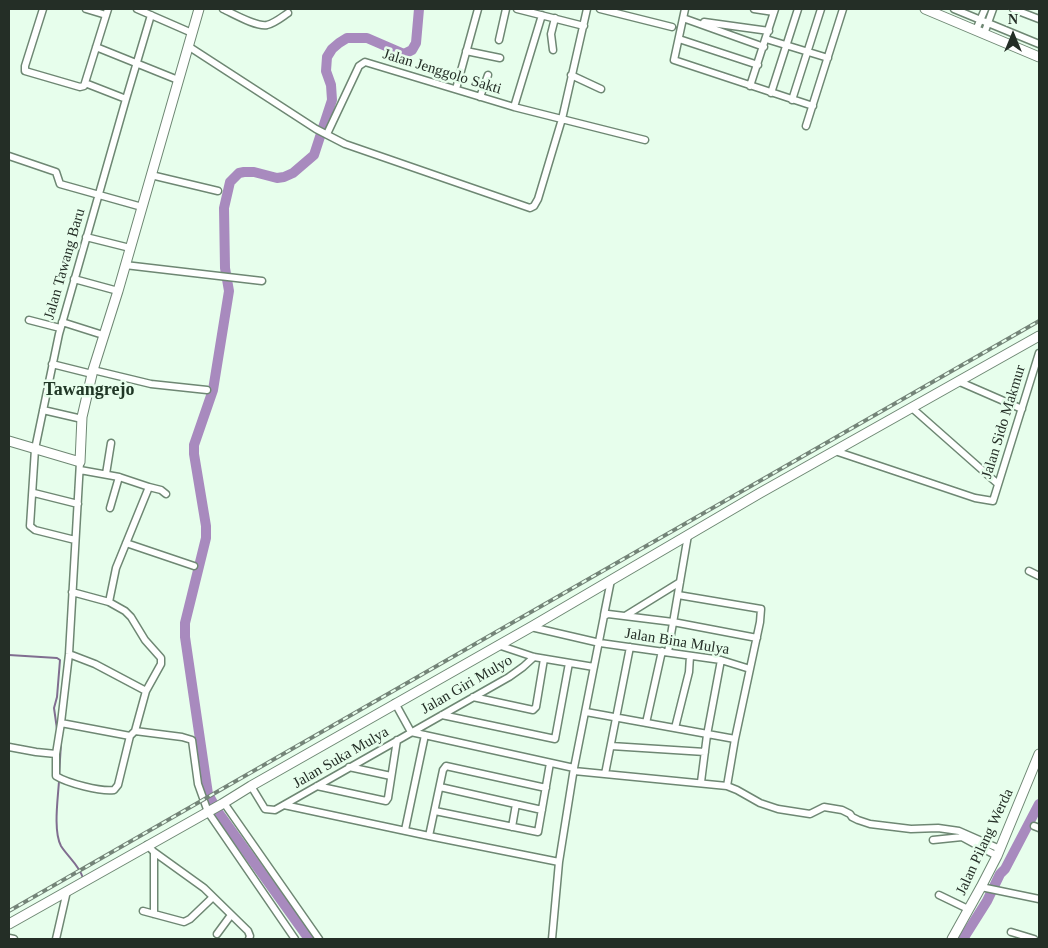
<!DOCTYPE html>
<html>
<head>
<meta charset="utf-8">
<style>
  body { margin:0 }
  #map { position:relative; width:1048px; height:948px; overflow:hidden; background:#e7feec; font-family:"Times New Roman",serif }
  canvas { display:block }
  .frame { position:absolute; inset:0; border:10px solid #242e26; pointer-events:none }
  .north { position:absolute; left:988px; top:10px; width:50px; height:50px; -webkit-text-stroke:4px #e7feec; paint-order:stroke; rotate:0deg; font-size:14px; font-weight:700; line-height:20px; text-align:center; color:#242e26 }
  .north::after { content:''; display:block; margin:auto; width:18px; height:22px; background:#242e26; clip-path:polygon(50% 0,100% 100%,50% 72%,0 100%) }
</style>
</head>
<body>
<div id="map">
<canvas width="1048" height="948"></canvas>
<div class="frame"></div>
<div class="north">N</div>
</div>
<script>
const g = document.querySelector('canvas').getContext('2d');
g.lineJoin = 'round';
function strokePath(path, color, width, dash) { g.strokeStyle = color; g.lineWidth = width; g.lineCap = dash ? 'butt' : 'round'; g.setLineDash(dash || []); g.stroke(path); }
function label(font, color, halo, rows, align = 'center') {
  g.font = font + ' "Times New Roman",serif'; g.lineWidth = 5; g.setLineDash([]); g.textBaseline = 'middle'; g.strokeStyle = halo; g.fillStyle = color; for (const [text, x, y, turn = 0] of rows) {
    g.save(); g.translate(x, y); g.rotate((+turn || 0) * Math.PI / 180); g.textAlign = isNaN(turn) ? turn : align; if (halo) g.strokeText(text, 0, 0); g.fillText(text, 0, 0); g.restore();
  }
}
strokePath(new Path2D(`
  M 9,655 L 57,658 L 60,660 L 57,697 L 54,708 L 57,729
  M 59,776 L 61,743
  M 59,781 C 58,798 53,831 61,846 C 68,857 79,865 83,878`), '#806e90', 2);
strokePath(new Path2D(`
  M 309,939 L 218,812 L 208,794 L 185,637 L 185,623 L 206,538 L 206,526 L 194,454 L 194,445 L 213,390 L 229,291 L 225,268 L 224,208 L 230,182 L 239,173 L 244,172 L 254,172 L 277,178 L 284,177 L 293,173 L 314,155 L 332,100 L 331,85 L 326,71 L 327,57 L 332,49 L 339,43 L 347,38 L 367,38 L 404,54 L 412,50 L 416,43 L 419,9
  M 963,939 L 987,901 L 1000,874 L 1005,869 L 1039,804`), '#a88abe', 10);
const street = new Path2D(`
  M 43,9 L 25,66 L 25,71 L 80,87 L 84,86 L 108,9
  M 86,9 L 106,15
  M 137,9 L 192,33
  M 223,9 C 234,14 256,27 267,25 C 275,23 282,17 288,13
  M 517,9 L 584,26
  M 600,9 L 672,27
  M 685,9 L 674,60 L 813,106
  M 754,9 L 774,12
  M 954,9 L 1039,44
  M 1013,9 L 1039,19
  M 683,18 L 764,47
  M 704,22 L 769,31
  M 976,30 L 985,9
  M 984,34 L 993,9
  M 679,39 L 758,65
  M 766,39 L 828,58
  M 499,40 L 506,9
  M 188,46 L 316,129 L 345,144 L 530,208 L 534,206 L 538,199 L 562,119 L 587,9
  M 96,47 L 178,80
  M 553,50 L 551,34 L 555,18
  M 466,51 L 500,58
  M 571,75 L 601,89
  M 85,83 L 126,99
  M 750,86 L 775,9
  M 456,89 L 478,9
  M 771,93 L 798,9
  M 480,97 L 488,75
  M 792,100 L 821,9
  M 514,107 L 542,15
  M 806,126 L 843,9
  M 327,134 L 359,66 L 365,62 L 514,107 L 645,140
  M 9,156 L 56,172 L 60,184 L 142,207
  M 151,175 L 218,191
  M 86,237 L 130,248
  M 125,265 L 262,281
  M 74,279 L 118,291
  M 29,320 L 60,328
  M 62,322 L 103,335
  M 52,364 L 92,374
  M 93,370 L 151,384 L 207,390
  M 960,382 L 1022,409
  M 912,408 L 998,484
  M 43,410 L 82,419
  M 835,451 L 975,498 L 993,501 L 1039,353
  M 80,462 L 69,654 L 61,723 L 130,736 L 135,731 L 182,737 L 192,740 L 198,784 L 208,812 L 295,939
  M 80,470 L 119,477 L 149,487 L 116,568 L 109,602
  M 106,474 L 111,443
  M 149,487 L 161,490 L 166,494
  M 34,493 L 78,504
  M 110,508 L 119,477
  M 75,540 L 35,530 L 30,526 L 35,449 L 59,334 L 126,99 L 151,15
  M 126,543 L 194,566
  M 1029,571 L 1039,576
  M 72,592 L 109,602 L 125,611 L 131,617 L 145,640 L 161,658 L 161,664 L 146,691 L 135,731
  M 604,615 L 611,580
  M 625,616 L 680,582
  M 531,627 L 600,643 L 721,660 L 750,669
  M 498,645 L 534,657 L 594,667
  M 668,652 L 688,535
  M 69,654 L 95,664 L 146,691
  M 473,697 L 533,710 L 536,707 L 544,659
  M 395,703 L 411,732 L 574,768
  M 586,712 L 735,739 L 760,622 L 761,609 L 678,595
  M 442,715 L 555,739 L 569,663
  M 61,723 L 56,754 L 56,776 C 67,783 101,792 114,790 L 118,785 L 130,736
  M 646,723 L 662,651
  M 675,728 L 689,672 L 690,656
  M 611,746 L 705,752
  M 9,747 L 36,752 L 56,754
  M 349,767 L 391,776
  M 574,771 L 727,786 L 737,790 L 760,803 L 778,809 L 810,814 L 824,807 L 842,810 L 850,814 L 852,817 L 858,820 L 870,824 L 911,829 L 938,828 L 959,831 L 1000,849
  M 605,774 L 630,647
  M 701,782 L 707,735 L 721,660
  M 251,786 L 265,809 L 275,810 L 509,677 L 523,667 L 534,657
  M 317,786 L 386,801 L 388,798 L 397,740
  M 727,786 L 735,739
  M 440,787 L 542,810
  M 224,803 L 319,939
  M 284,805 L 429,836 L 559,862
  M 435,811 L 538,832 L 550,763
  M 1034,826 L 1039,828
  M 512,827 L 516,804
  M 405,830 L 425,735
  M 429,836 L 443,770 L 446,766 L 546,788
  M 933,840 L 962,837 L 997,856
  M 147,845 L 154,852 L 204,888 L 248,931 L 250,936 L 249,939
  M 981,887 L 1039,899
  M 939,895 L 968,909
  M 143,911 L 184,922 L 190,919 L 213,897
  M 154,914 L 154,852
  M 1011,932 L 1034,939
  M 217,934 L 231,915
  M 9,938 L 14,939
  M 56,939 L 67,891
  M 552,939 L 559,862 L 574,768 L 604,616 L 608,614 L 673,622 L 757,638`);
const secondary = new Path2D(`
  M 925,9 L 1039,57
  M 9,441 L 80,462 L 82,417 L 93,370 L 118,291 L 199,9
  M 9,924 L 222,804 L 251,786 L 531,627 L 760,493 L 1039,336
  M 952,939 L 981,887 L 997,856 L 1039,754`);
strokePath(street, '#6e8773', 9);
strokePath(secondary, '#6e8773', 11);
strokePath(street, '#fff', 6);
strokePath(secondary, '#fff', 9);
const rail = new Path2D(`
  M 9,911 L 1039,321`);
strokePath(rail, '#748478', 4);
strokePath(rail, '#e7feec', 2, [5.5]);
label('15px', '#242e26', '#e7feec', [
  ["Jalan Jenggolo Sakti",442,72,17],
  ["Jalan Tawang Baru",65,264,-74],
  ["Jalan Sido Makmur",1004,422,-73],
  ["Jalan Bina Mulya",677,642,9],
  ["Jalan Giri Mulyo",467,685,-30],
  ["Jalan Suka Mulya",341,758,-30],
  ["Jalan Pilang Werda",985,842,-65]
]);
label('bold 18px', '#203726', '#e7feec', [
  ["Tawangrejo",89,390]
]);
</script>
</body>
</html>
